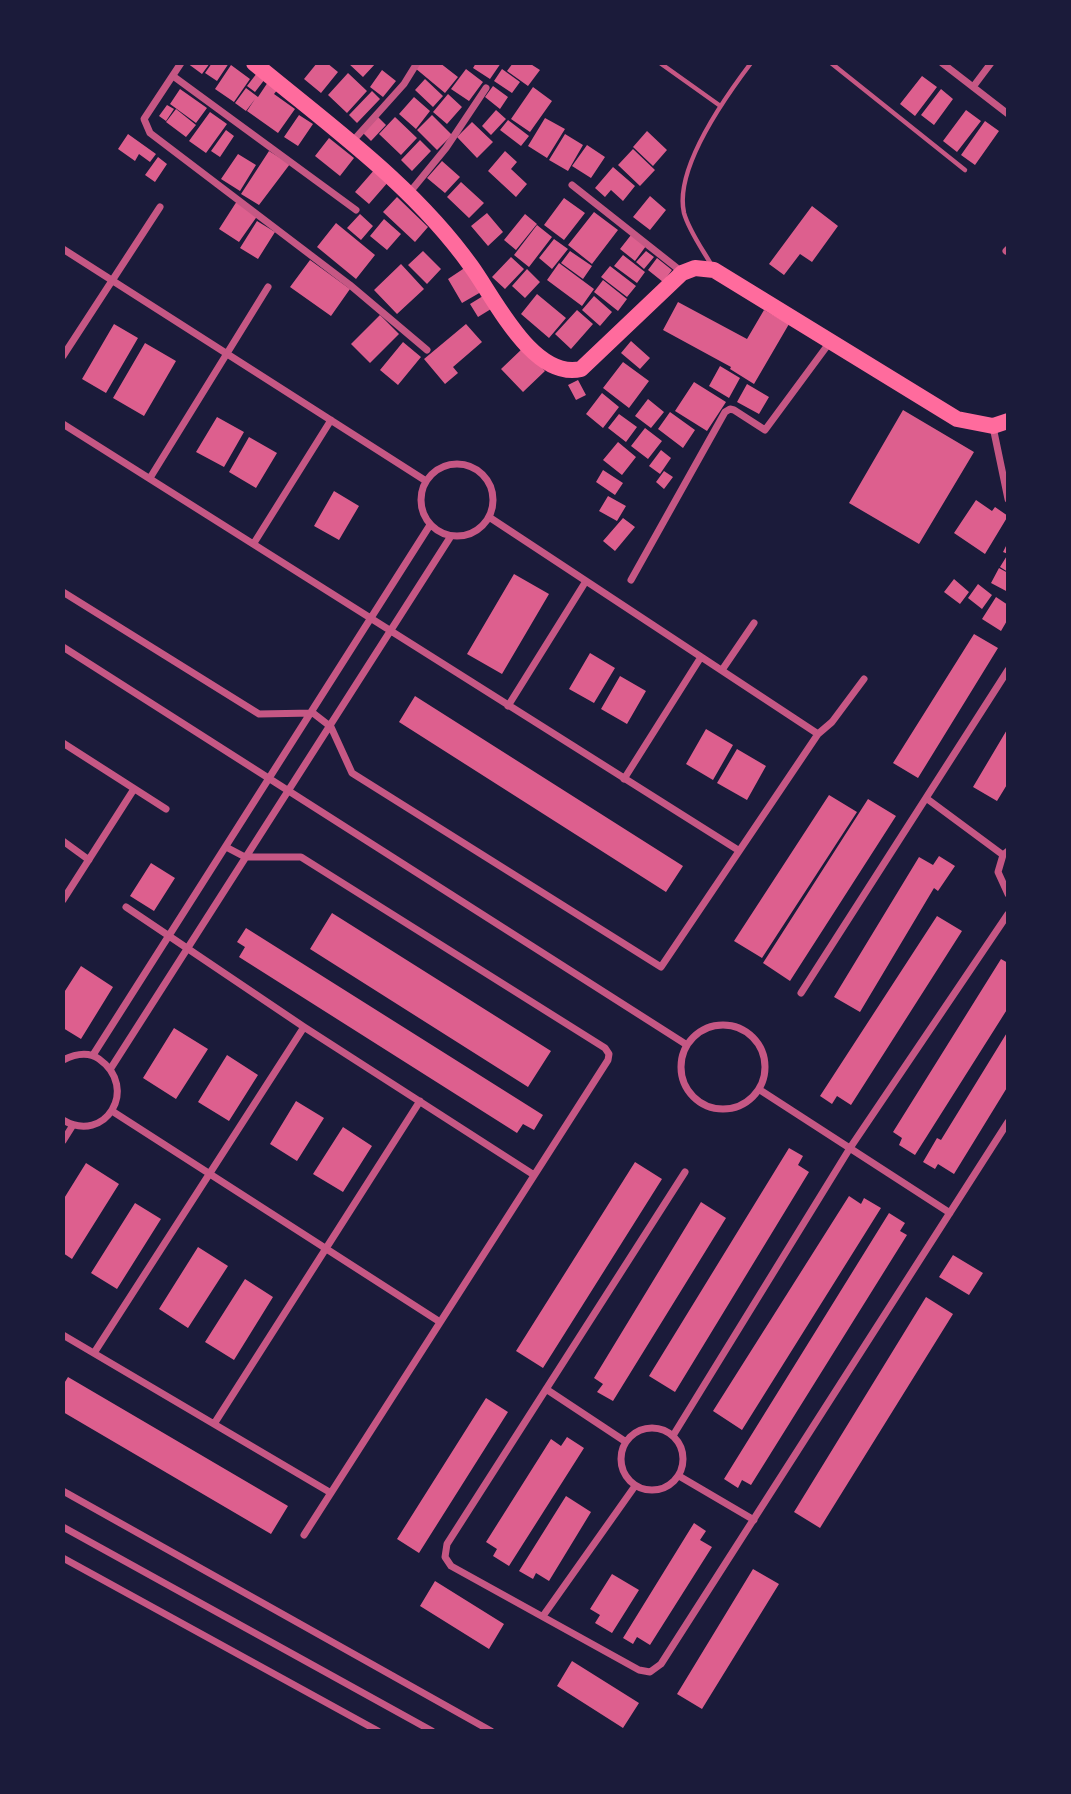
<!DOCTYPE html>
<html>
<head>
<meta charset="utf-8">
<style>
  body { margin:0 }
  #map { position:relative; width:1071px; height:1794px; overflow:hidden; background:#1b1b3a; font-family:Poppins,sans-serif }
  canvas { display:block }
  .frame { position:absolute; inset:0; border:65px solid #1b1b3a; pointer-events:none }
</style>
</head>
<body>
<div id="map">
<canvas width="1071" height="1794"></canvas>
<div class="frame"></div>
</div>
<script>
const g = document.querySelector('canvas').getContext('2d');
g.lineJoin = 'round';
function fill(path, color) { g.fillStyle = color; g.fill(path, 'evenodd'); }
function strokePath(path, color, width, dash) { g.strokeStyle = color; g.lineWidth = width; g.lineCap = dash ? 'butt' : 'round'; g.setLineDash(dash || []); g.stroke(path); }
fill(new Path2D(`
  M 187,63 L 210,63 L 202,74 Z
  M 212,63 L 229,63 L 217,81 L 205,73 Z
  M 317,63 L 327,63 L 338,72 L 321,93 L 304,79 Z
  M 348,63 L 376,63 L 363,77 Z
  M 419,63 L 440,63 L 458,77 L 445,93 L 415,68 Z
  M 476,63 L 501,63 L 490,79 L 473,68 Z
  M 513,63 L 529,63 L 540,70 L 528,86 L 507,71 Z
  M 231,65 L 250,79 L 234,102 L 215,89 Z
  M 466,69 L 483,82 L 469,101 L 451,89 Z
  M 502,69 L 520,82 L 512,93 L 494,81 Z
  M 382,70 L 396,81 L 383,97 L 370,87 Z
  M 257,73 L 265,79 L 255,92 L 247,86 Z
  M 348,73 L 367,91 L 347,113 L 328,95 Z
  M 922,76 L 937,87 L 915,116 L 900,104 Z
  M 425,79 L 443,96 L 433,107 L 415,90 Z
  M 268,82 L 278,89 L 274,94 L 295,109 L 278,133 L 247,111 L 255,99 L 246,111 L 235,103 L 246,88 L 258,97 Z
  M 493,86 L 508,97 L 500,109 L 485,97 Z
  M 533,87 L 552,101 L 530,132 L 511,119 Z
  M 180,89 L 207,108 L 196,123 L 170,104 Z
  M 941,89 L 953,99 L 934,125 L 921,115 Z
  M 372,91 L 380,99 L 357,123 L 349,115 Z
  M 448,94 L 462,107 L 447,124 L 433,112 Z
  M 414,97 L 430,111 L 416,129 L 399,114 Z
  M 167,105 L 174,109 L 166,121 L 159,116 Z
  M 176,109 L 196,125 L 186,137 L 166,122 Z
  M 496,110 L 506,119 L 491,135 L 482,126 Z
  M 966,110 L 981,121 L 957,152 L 943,141 Z
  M 210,112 L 227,124 L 206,153 L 189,141 Z
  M 299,115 L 313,124 L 298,146 L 284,137 Z
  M 432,115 L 452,135 L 437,150 L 417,130 Z
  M 378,117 L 386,125 L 371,141 L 363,133 Z
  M 395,117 L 417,138 L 401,155 L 379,134 Z
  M 545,118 L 565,129 L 547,158 L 528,146 Z
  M 508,120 L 529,136 L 521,146 L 500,130 Z
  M 985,121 L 999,131 L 975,165 L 961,155 Z
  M 472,122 L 493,142 L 477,158 L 457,137 Z
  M 226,130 L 234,136 L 220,157 L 211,151 Z
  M 647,131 L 667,150 L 653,166 L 633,147 Z
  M 128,134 L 156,154 L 150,162 L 139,154 L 135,161 L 118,149 Z
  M 565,134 L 583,145 L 568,171 L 549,160 Z
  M 329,138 L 354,158 L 340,176 L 315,156 Z
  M 420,140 L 431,151 L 412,171 L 401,160 Z
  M 587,145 L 605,157 L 591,178 L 572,166 Z
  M 633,149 L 655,170 L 640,186 L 618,165 Z
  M 269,151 L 290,164 L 259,205 L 241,194 Z
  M 505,151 L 517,162 L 511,169 L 527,184 L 516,197 L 488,171 Z
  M 238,154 L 256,165 L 240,191 L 221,179 Z
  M 158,157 L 167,164 L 155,182 L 145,175 Z
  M 442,161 L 460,177 L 445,193 L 427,178 Z
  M 613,167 L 635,186 L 623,201 L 611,190 L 605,197 L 595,188 Z
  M 375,169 L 389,181 L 369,204 L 355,192 Z
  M 461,182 L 484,203 L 469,218 L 447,197 Z
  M 650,196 L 666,210 L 650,230 L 633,217 Z
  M 397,197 L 428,227 L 415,242 L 383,212 Z
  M 564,198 L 585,213 L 564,240 L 544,225 Z
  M 237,201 L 258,215 L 239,242 L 219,229 Z
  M 812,206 L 838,226 L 812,262 L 800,254 L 784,275 L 769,264 Z
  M 594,212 L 618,230 L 592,264 L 568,245 Z
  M 487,213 L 503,232 L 488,246 L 471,226 Z
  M 360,214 L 373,226 L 361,240 L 347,228 Z
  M 525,214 L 537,224 L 516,250 L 504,240 Z
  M 384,219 L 401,234 L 387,250 L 370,236 Z
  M 257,221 L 275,232 L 258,259 L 240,248 Z
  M 336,223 L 375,255 L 356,279 L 317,247 Z
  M 537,225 L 552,237 L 529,267 L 514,255 Z
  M 631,235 L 646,246 L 635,261 L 620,249 Z
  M 554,239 L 568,249 L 552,269 L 539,258 Z
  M 423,251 L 441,269 L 427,284 L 408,265 Z
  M 570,251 L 592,266 L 583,279 L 561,263 Z
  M 646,251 L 654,257 L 644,269 L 636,262 Z
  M 623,255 L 645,272 L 637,283 L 614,266 Z
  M 511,257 L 524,269 L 505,289 L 492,277 Z
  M 657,258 L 672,270 L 663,282 L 648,270 Z
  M 310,260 L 350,289 L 331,316 L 290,287 Z
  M 559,263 L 594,289 L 582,306 L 547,280 Z
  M 401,264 L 424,289 L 397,314 L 374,290 Z
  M 610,266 L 636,286 L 627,297 L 601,277 Z
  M 466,267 L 481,292 L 462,303 L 448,279 Z
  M 527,269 L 540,282 L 525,298 L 512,286 Z
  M 603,280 L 627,299 L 618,311 L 594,292 Z
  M 537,294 L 566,318 L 549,338 L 521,314 Z
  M 483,296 L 491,309 L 478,317 L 470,304 Z
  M 594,296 L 612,312 L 600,326 L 582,310 Z
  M 678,302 L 747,339 L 764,310 L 789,324 L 754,384 L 730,369 L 731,367 L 663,330 Z
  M 577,310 L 593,324 L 571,349 L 555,334 Z
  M 380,315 L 399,334 L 370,363 L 351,344 Z
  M 114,324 L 138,338 L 106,393 L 82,379 Z
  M 466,324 L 482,342 L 453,367 L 458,373 L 445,384 L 424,359 Z
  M 631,341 L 650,358 L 640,369 L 621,353 Z
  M 403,342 L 421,357 L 398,385 L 380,370 Z
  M 145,343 L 176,361 L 144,416 L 113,398 Z
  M 523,348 L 545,371 L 523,392 L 501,369 Z
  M 623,362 L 649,381 L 629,408 L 603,388 Z
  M 720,366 L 740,378 L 729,398 L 709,386 Z
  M 578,380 L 586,395 L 576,400 L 568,385 Z
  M 694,382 L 726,402 L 707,431 L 675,411 Z
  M 747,384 L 769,397 L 759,414 L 737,402 Z
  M 602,393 L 619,407 L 603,428 L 586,414 Z
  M 648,399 L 664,412 L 651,428 L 635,416 Z
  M 903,410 L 974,452 L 919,544 L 849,503 Z
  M 670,412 L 695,430 L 683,448 L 658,429 Z
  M 619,414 L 637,427 L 626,442 L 608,428 Z
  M 217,417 L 244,432 L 224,467 L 196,452 Z
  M 645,428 L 662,441 L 648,459 L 631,446 Z
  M 249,437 L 277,453 L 256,488 L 229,472 Z
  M 618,442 L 636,457 L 622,475 L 603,460 Z
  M 661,450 L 671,458 L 660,474 L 649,466 Z
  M 603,470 L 623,483 L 615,495 L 596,482 Z
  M 664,471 L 673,477 L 664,489 L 656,482 Z
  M 334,491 L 359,506 L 339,540 L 314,526 Z
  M 608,496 L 626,506 L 617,521 L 599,511 Z
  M 976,500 L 992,511 L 995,507 L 1008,516 L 985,554 L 954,533 Z
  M 623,518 L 635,527 L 615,551 L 603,541 Z
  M 1008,542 L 1008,572 L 1000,567 L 1008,554 L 1003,552 Z
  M 999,568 L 1008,573 L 1008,592 L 991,583 Z
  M 514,574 L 549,594 L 502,674 L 467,654 Z
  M 954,579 L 969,592 L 960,604 L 944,592 Z
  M 978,584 L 992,595 L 982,609 L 968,598 Z
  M 996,597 L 1008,605 L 1008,619 L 1001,631 L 982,619 Z
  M 974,634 L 998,648 L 918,778 L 893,763 Z
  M 590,653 L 615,668 L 594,703 L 569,689 Z
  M 620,676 L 646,691 L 627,724 L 601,709 Z
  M 415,696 L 683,866 L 666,892 L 399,722 Z
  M 1008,728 L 1008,783 L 997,801 L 973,787 Z
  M 706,729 L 733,745 L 713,780 L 686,764 Z
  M 737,749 L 766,766 L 747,800 L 717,783 Z
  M 829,795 L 857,812 L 762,958 L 734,941 Z
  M 868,799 L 896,816 L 790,981 L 763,963 Z
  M 939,856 L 955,866 L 938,891 L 934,888 L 860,1012 L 834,997 L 919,857 L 933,865 Z
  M 151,863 L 175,878 L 154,911 L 130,896 Z
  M 332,913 L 551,1051 L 528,1087 L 310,949 Z
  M 937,916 L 962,931 L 851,1105 L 837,1096 L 832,1104 L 820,1096 Z
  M 246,928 L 543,1115 L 534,1130 L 523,1124 L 517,1133 L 239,957 L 245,947 L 237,942 Z
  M 1001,959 L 1008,963 L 1008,1008 L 915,1155 L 899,1145 L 902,1138 L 893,1132 Z
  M 81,966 L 113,987 L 81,1039 L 63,1028 L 63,994 Z
  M 174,1028 L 208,1049 L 176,1099 L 143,1078 Z
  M 1008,1031 L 1008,1086 L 954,1174 L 938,1164 L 935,1169 L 923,1162 L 937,1138 L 941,1140 Z
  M 227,1055 L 258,1075 L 229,1121 L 198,1102 Z
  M 296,1101 L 324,1118 L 297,1161 L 270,1144 Z
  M 343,1127 L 372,1146 L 343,1192 L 313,1174 Z
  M 789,1148 L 803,1156 L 798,1165 L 809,1172 L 675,1392 L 649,1376 Z
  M 635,1162 L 662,1179 L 543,1368 L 516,1351 Z
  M 86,1163 L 119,1184 L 72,1259 L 63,1253 L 63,1200 Z
  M 849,1196 L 861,1204 L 864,1198 L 881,1208 L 742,1430 L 713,1411 Z
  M 701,1202 L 726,1218 L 613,1401 L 597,1392 L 603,1384 L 594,1378 Z
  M 135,1203 L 161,1219 L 117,1289 L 91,1273 Z
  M 889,1213 L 905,1223 L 900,1231 L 907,1235 L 751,1485 L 742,1480 L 738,1488 L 724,1479 Z
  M 198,1247 L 228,1266 L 188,1328 L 159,1309 Z
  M 953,1255 L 983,1273 L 969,1295 L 939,1277 Z
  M 245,1279 L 273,1297 L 234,1360 L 205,1342 Z
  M 926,1297 L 953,1314 L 820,1528 L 794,1512 Z
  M 68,1377 L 288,1506 L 271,1534 L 63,1412 L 63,1385 Z
  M 486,1398 L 508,1412 L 419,1553 L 397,1539 Z
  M 567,1437 L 584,1448 L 509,1566 L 493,1556 L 497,1549 L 486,1542 L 551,1439 L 561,1446 Z
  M 566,1496 L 591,1512 L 549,1581 L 536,1573 L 533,1579 L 519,1571 Z
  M 694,1523 L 706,1531 L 700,1540 L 712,1547 L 650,1645 L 637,1637 L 633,1644 L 623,1638 Z
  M 753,1569 L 779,1584 L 702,1709 L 677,1694 Z
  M 612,1574 L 639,1590 L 612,1633 L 595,1623 L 600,1615 L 590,1609 Z
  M 435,1581 L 504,1624 L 489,1649 L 420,1606 Z
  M 572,1661 L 639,1703 L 623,1728 L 557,1686 Z`), '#dd5f8e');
strokePath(new Path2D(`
  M 660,63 L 719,105
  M 831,63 L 965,170
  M 712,266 C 703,250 689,231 684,213 C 674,169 726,96 751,63`), '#c65784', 4.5);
strokePath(new Path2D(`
  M 181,63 L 144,119 L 150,133 L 350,285 L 427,350
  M 942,63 L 1008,114
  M 173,76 L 356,210
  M 973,87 L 991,63
  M 351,143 L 404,84 L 417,63
  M 572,185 L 682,272
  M 410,192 L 446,148 L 486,88
  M 63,249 L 426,481
  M 1006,251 L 1008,249
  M 63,356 L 160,207
  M 63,424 L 738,850
  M 993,427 L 1008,499
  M421 500a36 36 0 1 1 72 0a36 36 0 1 1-72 0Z
  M 150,478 L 268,287
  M 489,517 L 818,734
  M 254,543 L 331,420
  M 631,580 L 725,412 L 730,409 L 734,410 L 765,430 L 830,342
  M 63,592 L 259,714 L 313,713 L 331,727 L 352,773 L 661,967 L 818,734 L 832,722 L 864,679
  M 63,647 L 687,1045
  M 722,670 L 754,623
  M 508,706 L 586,581
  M 63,743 L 166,809
  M 624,779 L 701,657
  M 926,798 L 1003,855
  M 63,841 L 89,860
  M 226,847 L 245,857 L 301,857 L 605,1048 L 609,1054 L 608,1060 L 304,1535
  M 1008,851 L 1003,855 L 998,872 L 1008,894
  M 63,900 L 134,789
  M 126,907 L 304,1027 L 534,1175
  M 801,993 L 1008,670
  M681 1067a42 42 0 1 1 84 0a42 42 0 1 1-84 0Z
  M 93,1055 L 430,525
  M 63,1060 C 75,1054 88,1051 99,1059 C 140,1088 105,1145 63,1120
  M 111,1068 L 451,536
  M 760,1090 L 950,1213
  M 112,1111 L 440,1322
  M 63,1141 L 73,1125
  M 685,1172 L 447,1544 L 445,1557 L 451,1566 L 639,1670 L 650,1672 L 661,1664 L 1008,1122
  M 63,1335 L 331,1493
  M 94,1353 L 304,1027
  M 546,1389 L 626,1442
  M 214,1424 L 420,1101
  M621 1459a31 31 0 1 1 62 0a31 31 0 1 1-62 0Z
  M 674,1434 L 850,1148 L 1008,914
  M 679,1476 L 754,1520
  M 63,1491 L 491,1731
  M 63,1527 L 432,1731
  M 63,1558 L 378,1731
  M 543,1616 L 635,1486`), '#c65784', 7);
strokePath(new Path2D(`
  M 254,63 C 331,127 413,185 471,266 C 495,299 533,380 581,369 L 682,273 L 695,268 L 714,270 L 957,419 L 993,426 L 1008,421`), '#ff6b9d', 16);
</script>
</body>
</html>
